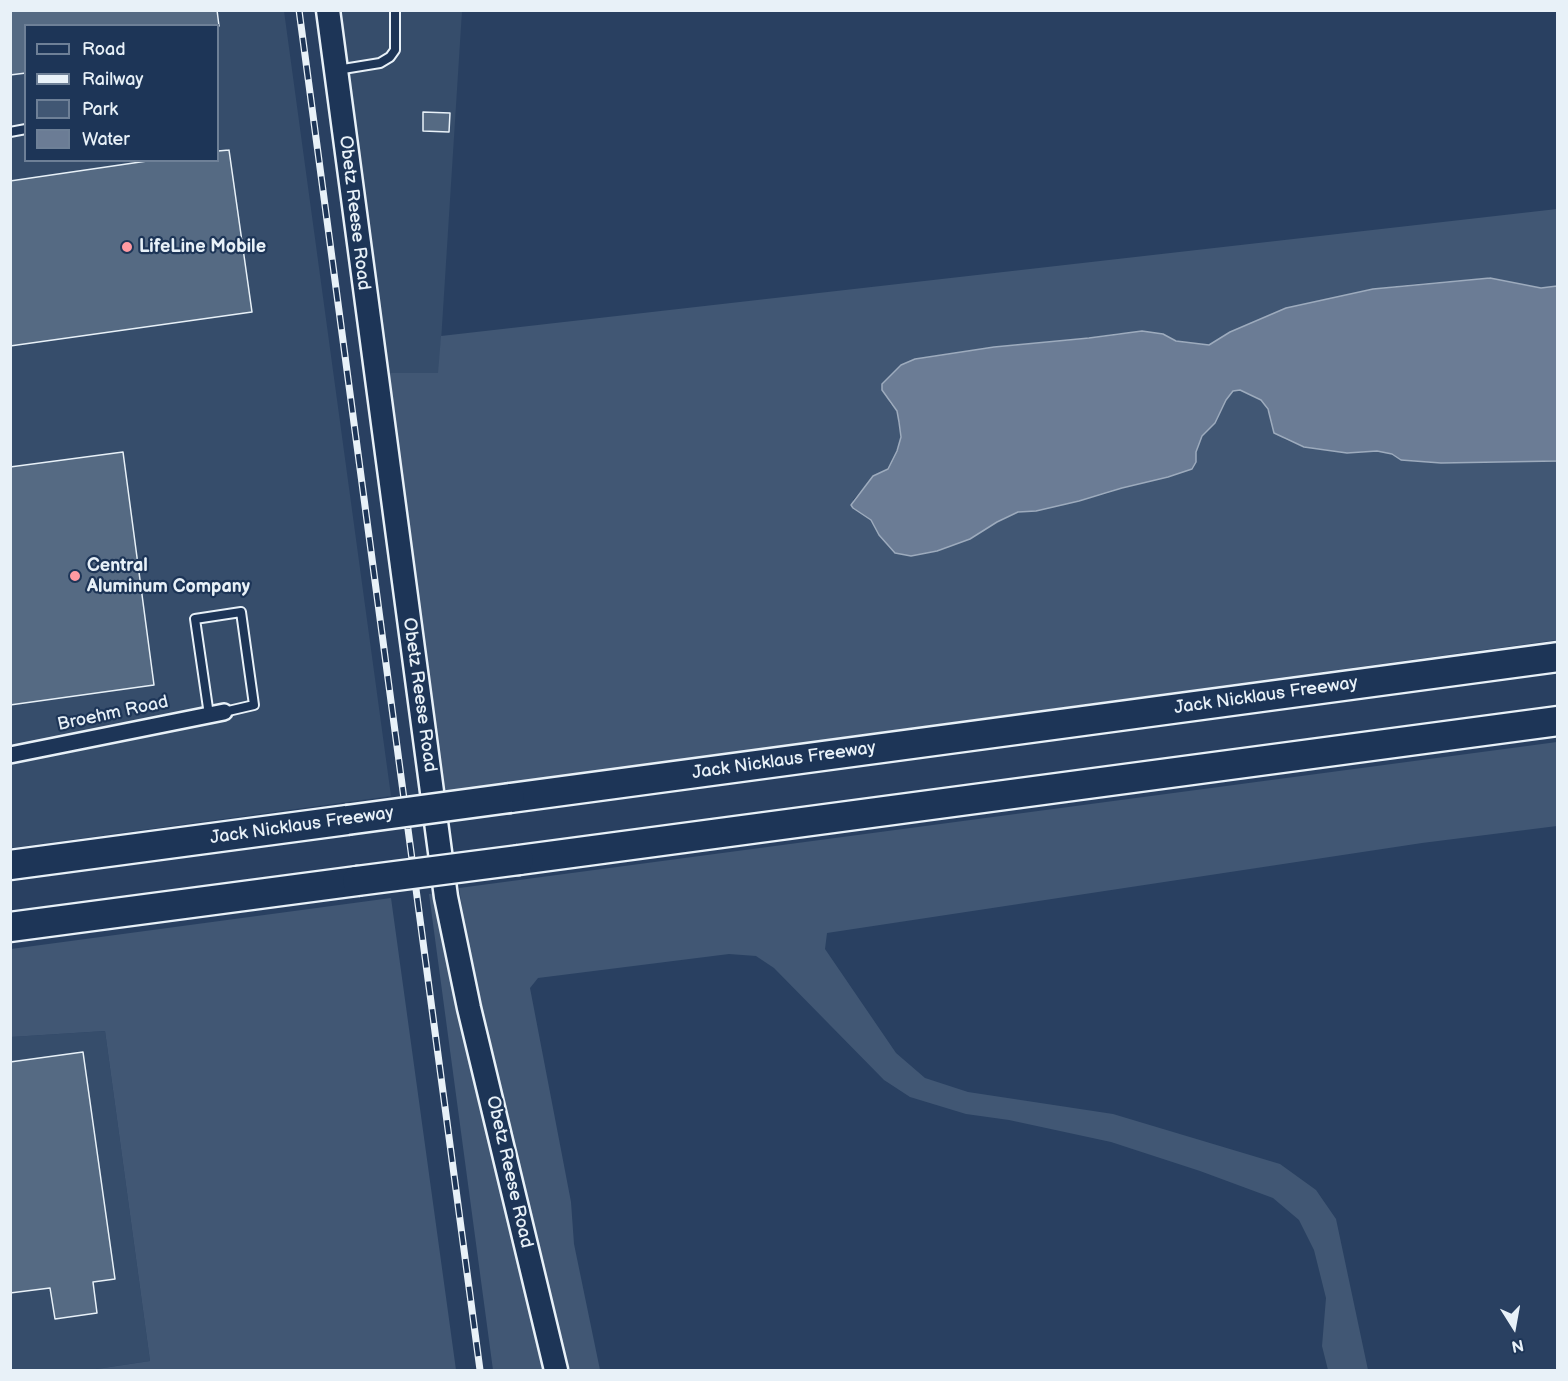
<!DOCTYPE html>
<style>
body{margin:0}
#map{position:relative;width:1568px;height:1381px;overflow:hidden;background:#294061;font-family:"Balsamiq Sans",sans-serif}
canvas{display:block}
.frame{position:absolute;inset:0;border:12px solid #e8f1f8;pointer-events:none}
.legend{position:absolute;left:24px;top:24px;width:195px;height:138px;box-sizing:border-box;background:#1d3557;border:2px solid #6e8097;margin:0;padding:8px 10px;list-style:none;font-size:18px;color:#e8f1f8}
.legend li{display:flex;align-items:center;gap:12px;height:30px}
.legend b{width:30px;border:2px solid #6e8097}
.north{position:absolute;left:1484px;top:1297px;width:60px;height:60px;-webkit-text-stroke:4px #1d3557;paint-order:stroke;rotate:169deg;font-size:16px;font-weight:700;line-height:24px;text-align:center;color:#e8f1f8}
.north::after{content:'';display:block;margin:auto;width:21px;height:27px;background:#e8f1f8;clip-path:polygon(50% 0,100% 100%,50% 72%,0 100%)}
</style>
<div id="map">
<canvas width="1568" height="1381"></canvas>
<div class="frame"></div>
<ul class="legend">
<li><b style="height:8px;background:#1d3557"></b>Road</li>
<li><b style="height:8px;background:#e8f1f8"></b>Railway</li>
<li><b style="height:16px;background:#415774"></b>Park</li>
<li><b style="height:16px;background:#6b7c95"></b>Water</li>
</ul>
<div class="north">N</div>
</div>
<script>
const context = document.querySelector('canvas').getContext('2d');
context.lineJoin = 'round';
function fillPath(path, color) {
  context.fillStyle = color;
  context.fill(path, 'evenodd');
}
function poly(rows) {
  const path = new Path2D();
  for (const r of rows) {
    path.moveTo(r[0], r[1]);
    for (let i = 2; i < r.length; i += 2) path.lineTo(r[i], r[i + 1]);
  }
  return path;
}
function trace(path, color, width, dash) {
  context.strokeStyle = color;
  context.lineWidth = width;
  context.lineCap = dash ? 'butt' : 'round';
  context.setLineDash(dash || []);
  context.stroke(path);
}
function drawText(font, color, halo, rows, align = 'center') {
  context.font = font + ' "Balsamiq Sans",sans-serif';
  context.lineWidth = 4.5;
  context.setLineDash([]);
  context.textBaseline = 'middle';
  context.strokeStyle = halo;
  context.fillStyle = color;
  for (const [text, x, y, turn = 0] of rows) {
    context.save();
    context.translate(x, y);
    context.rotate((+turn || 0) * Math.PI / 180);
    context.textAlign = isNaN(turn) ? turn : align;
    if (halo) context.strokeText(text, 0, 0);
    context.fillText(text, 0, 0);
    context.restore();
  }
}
const built = poly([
 [10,11,284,11,391,796,11,848],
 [26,26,218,26,218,160,26,160],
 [336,11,462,11,439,373,385,373],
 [105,1031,150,1361,90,1370,11,1370,11,1037]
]);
const green = poly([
 [1557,209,1557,286,1541,288,1490,278,1415,284,1373,289,1286,308,1230,332,1209,345,1176,341,1163,334,1120,333,1089,338,994,347,939,355,915,359,901,365,882,384,890,403,897,411,899,422,901,437,897,451,888,469,873,477,853,500,871,520,879,535,896,553,911,556,937,551,970,539,997,522,1018,512,1036,511,1106,494,1122,488,1140,484,1196,462,1196,452,1202,436,1215,423,1226,400,1233,391,1240,390,1261,399,1284,439,1304,447,1347,453,1377,451,1392,454,1401,460,1441,463,1557,461,1557,640,442,792,385,373,438,373,441,336],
 [1557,742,1557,826,1422,843,827,933,825,949,896,1053,925,1078,968,1092,1113,1114,1280,1164,1316,1190,1336,1219,1368,1370,1328,1370,1322,1346,1326,1298,1314,1250,1299,1220,1273,1198,1200,1171,1111,1142,1009,1120,966,1114,910,1097,884,1080,774,968,756,956,729,954,538,978,530,988,571,1202,574,1244,600,1370,566,1370,502,1101,467,940,459,888],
 [436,893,548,1370,493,1370,429,894],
 [391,898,456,1370,90,1370,150,1361,105,1031,11,1037,11,949]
]);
const water = poly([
 [1490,278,1541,288,1557,286,1557,461,1441,463,1401,460,1392,454,1377,451,1347,453,1304,447,1274,433,1268,409,1261,400,1240,390,1233,391,1226,400,1215,423,1202,436,1196,452,1196,462,1192,469,1168,477,1122,488,1079,501,1036,511,1018,512,997,522,970,539,937,551,911,556,895,553,879,535,871,520,853,508,851,505,873,476,888,469,897,451,901,437,899,422,897,411,882,390,882,384,901,365,915,359,994,347,1089,338,1142,331,1163,334,1176,341,1209,345,1230,332,1286,308,1373,289,1490,278]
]);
const building = poly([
 [10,10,217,10,219,26,26,26,26,73,10,75,10,10],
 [423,112,450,113,449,132,423,131,423,112],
 [229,150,252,312,10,346,10,181,154,160,218,160,218,151,229,150],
 [123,452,154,685,10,705,10,467,123,452],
 [83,1052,115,1279,93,1282,97,1313,55,1319,50,1288,10,1293,10,1062,83,1052]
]);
const lane = poly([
 [337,70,380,63,390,57,395,50,395,10],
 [10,132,26,129],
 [209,715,195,619,241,612,254,705,224,712]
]);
const street = poly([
 [10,755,224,712]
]);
const secondary = poly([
 [328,10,446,897,469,1008,556,1370]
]);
const highway = poly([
 [510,798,1558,657],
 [519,860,1558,721],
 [10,865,347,820],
 [10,927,357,881]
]);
const rail = poly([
 [299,10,480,1370]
]);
const highwayBridge = poly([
 [347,820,510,798],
 [357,881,519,860]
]);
const markers = [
 [127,247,6,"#ff9aa2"],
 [75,576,6,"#ff9aa2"]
];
const streetNames = [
 ["Obetz Reese Road",354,213,83],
 ["Obetz Reese Road",419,695,82],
 ["Jack Nicklaus Freeway",1266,696,-8],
 ["Broehm Road",113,714,-12],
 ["Jack Nicklaus Freeway",784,761,-8],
 ["Jack Nicklaus Freeway",302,826,-8],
 ["Obetz Reese Road",509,1172,77]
];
const poiNames = [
 ["LifeLine Mobile",139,247],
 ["Central",87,566],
 ["Aluminum Company",87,587]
];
fillPath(built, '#364d6b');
fillPath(green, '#415774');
fillPath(water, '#6b7c95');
trace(water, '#9dabbd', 1.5);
fillPath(building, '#556a83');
trace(building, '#e8f1f8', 1.5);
trace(lane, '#e8f1f8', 12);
trace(street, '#e8f1f8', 20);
trace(secondary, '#e8f1f8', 27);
trace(highway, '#e8f1f8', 33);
trace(lane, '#1d3557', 8);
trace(street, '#1d3557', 15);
trace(secondary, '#1d3557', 22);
trace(highway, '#1d3557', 28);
trace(rail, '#e8f1f8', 7);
trace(rail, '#1d3557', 4.5, [14]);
trace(highwayBridge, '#e8f1f8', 33, []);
trace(highwayBridge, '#1d3557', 28);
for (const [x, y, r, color] of markers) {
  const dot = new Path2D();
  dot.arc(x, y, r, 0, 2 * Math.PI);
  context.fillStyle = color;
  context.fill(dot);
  trace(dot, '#1d3557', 2);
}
drawText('18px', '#e8f1f8', '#1d3557', streetNames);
drawText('bold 18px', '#e8f1f8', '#1d3557', poiNames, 'left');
</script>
